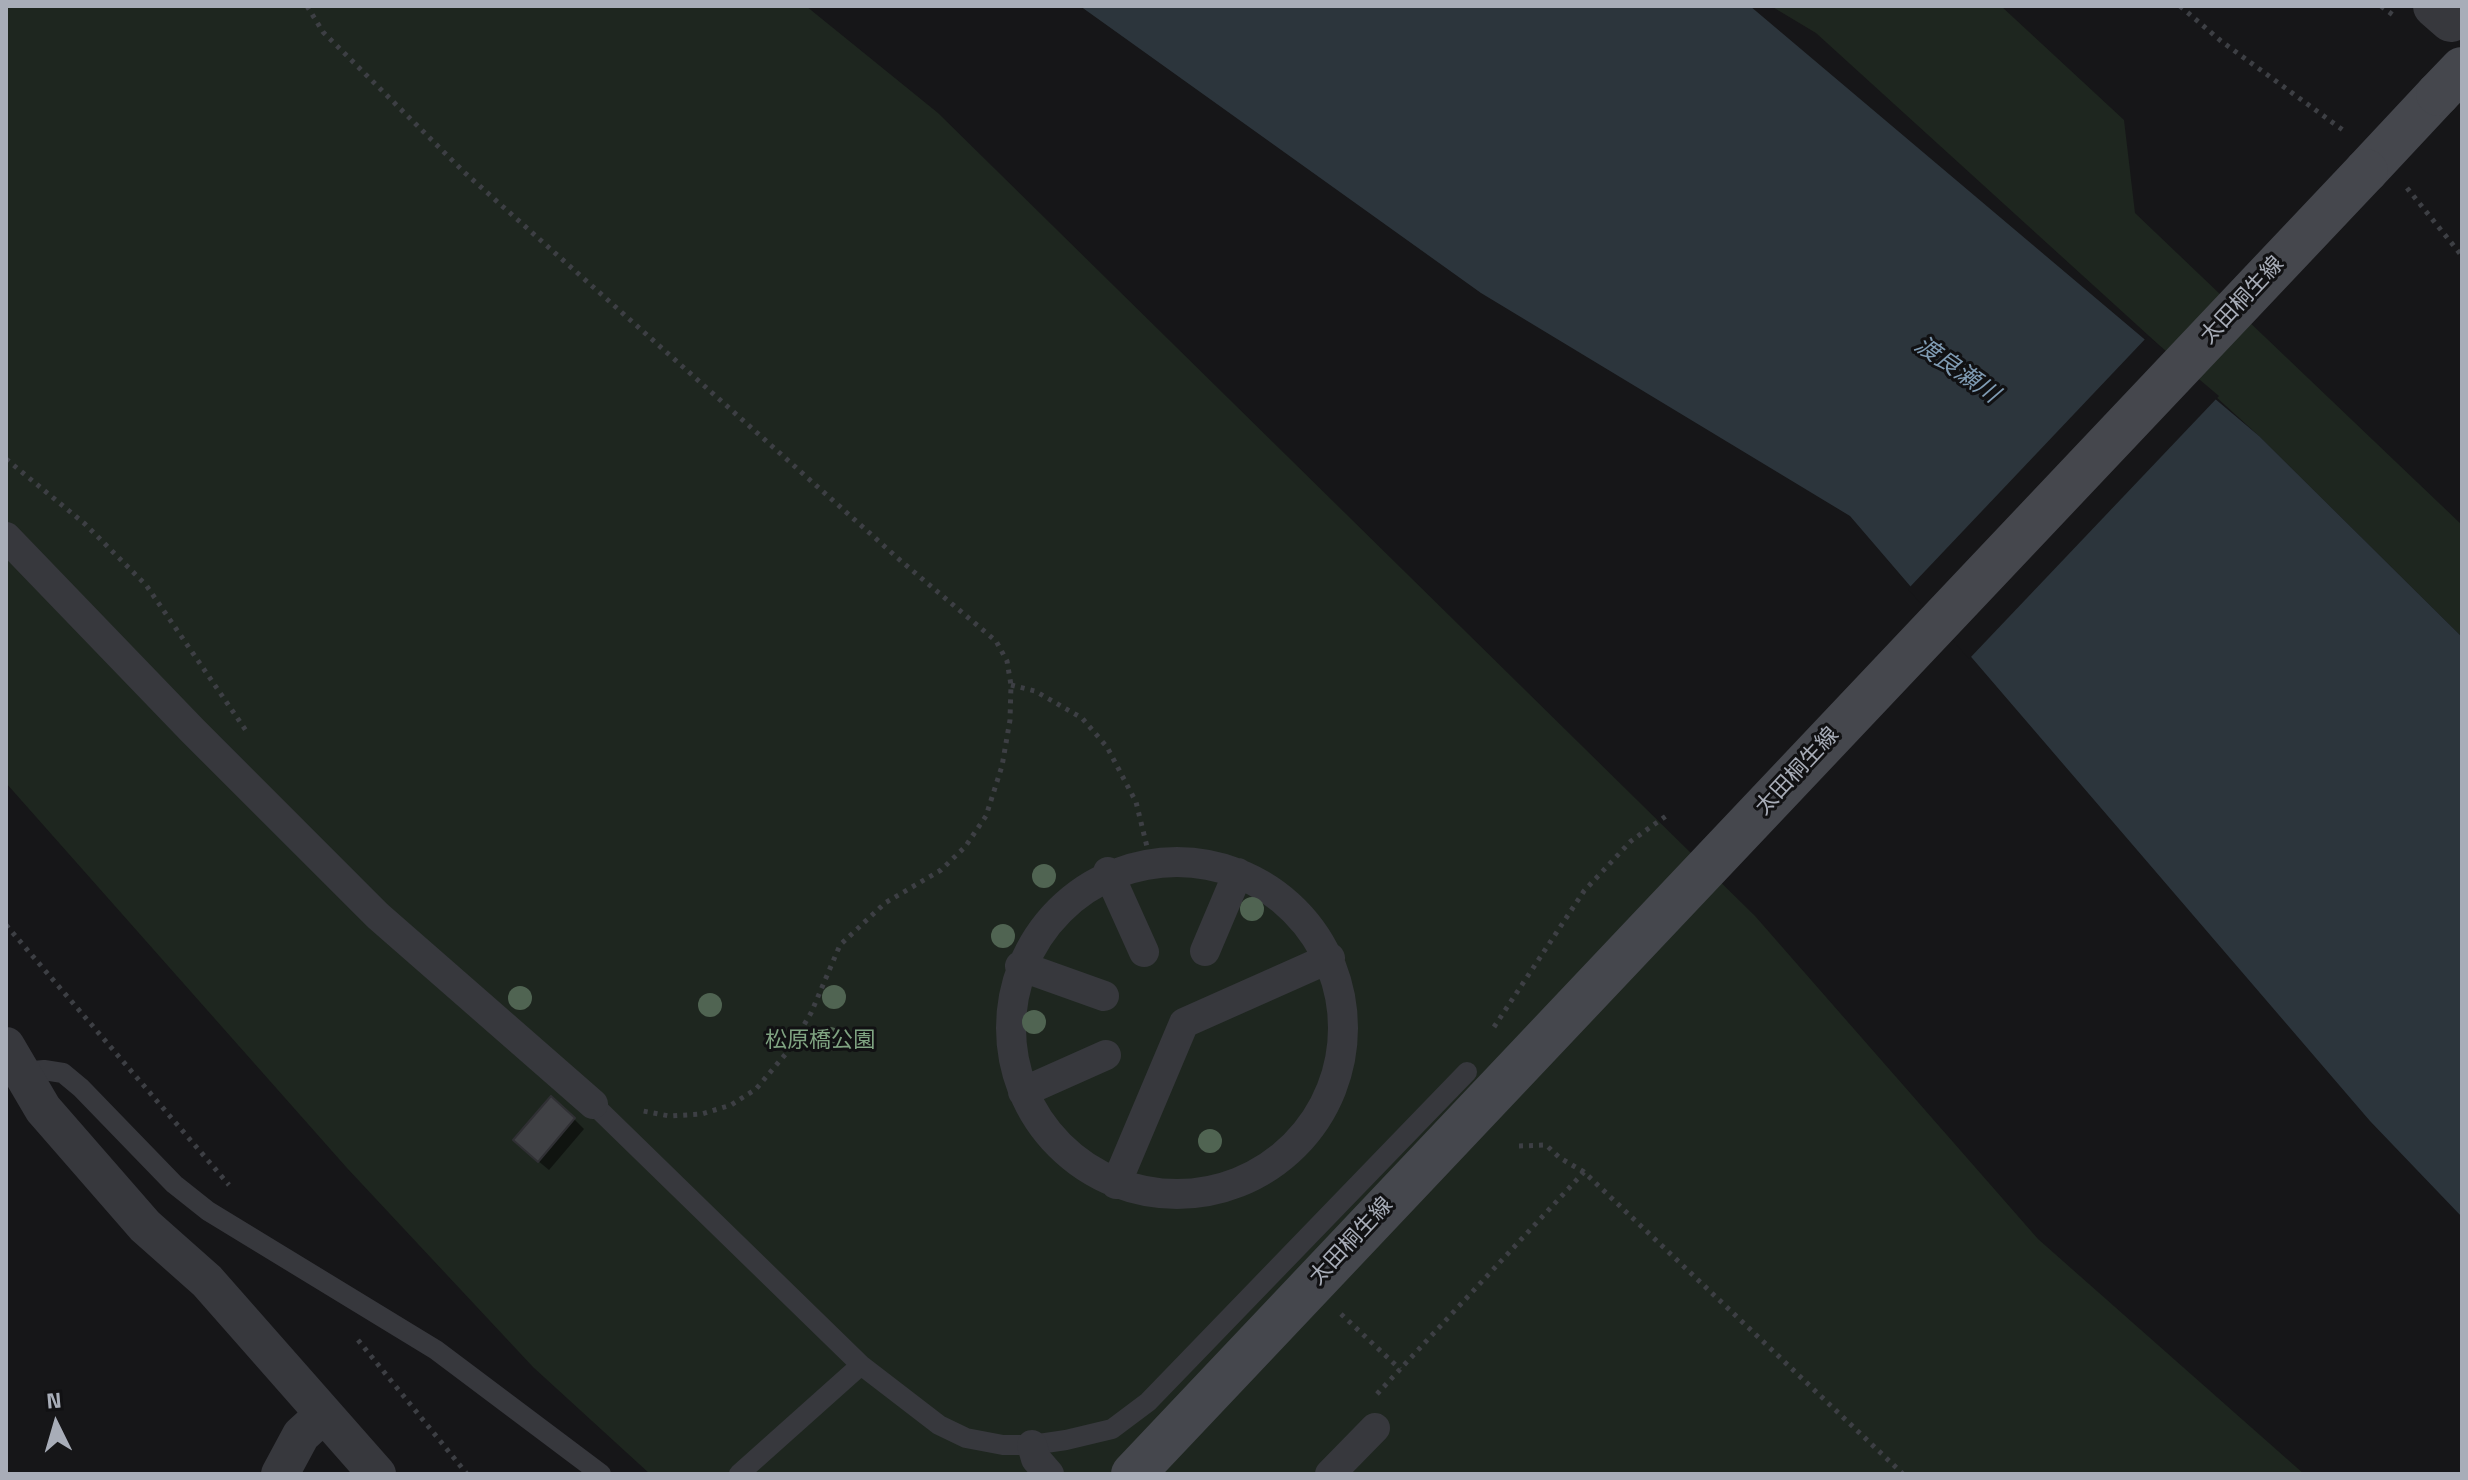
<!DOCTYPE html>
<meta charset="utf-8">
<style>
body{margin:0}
#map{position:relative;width:2468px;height:1480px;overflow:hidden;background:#161618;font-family:"Titillium Web",sans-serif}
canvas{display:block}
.frame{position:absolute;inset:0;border:8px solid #a8adb8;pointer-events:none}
.north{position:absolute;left:16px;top:1384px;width:80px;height:80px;-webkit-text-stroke:6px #111113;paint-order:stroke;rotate:355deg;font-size:22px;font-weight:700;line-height:32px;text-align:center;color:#a8adb8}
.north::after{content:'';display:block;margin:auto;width:28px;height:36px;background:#a8adb8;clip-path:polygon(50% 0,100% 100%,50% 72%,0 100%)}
</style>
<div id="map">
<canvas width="2468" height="1480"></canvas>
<div class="frame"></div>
<div class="north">N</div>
</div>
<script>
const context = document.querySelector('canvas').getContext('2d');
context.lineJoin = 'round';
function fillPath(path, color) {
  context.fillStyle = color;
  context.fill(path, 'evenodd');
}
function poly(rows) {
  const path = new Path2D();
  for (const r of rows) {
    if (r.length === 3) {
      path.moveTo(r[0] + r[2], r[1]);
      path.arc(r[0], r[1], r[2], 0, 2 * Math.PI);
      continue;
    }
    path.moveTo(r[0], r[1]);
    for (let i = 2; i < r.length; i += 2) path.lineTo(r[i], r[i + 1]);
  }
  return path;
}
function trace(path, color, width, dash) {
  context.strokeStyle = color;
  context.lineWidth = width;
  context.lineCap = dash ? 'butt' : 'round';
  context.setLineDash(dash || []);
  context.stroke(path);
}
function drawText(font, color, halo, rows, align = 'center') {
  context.font = font + ' "Titillium Web","Noto Sans JP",sans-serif';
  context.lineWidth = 6;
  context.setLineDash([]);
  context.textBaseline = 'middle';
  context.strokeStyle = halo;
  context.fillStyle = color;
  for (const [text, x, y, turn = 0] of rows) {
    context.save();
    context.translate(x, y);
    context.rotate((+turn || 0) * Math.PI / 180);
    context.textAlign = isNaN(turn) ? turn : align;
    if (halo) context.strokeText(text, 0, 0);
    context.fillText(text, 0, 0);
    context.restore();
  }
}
const green = poly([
 [6,6,806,6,938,113,1755,916,2038,1239,2304,1474,650,1474,533,1367,347,1168,6,783],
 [1771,6,2001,6,2124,120,2135,213,2462,525,2462,637,2259,436,1816,33]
]);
const water = poly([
 [1080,6,1750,6,2259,436,2462,637,2462,1217,2370,1121,1850,516,1481,293]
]);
const pier = poly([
 [2148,336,2219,396,1969,659,1908,589]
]);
const shadow = poly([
 [574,1119,584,1129,549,1170,525,1150]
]);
const building = poly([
 [551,1096,575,1118,538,1162,513,1140,551,1096]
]);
const path = poly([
 [307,6,323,32,464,172,901,561,996,641,1007,661,1011,685,1010,720,1002,766,986,816,965,847,941,870,885,903,840,945,811,1013,789,1050,756,1089,731,1105,702,1114,669,1116,643,1111],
 [2180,6,2221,41,2347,133],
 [2381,6,2393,15],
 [2407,188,2462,256],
 [6,459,85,524,146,585,247,732],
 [1011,685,1035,691,1082,718,1107,747,1136,802,1151,863],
 [6,925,229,1185],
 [1494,1027,1584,891,1631,841,1666,816],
 [1519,1146,1546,1145,1560,1158,1584,1172,1903,1474],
 [1341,1314,1400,1369],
 [358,1340,467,1474],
 [1377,1394,1584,1172]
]);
const service = poly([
 [23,1072,44,1070,63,1073,81,1088,174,1184,208,1211,436,1350,601,1474],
 [593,1104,861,1365,939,1425,966,1438,1003,1445,1032,1445,1066,1440,1112,1429,1148,1402,1467,1072],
 [739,1474,861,1365]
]);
const pedestrian = poly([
 [6,537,193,731,378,916,593,1104],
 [1177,1028,166],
 [1108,872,1144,952],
 [1205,951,1238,873],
 [1020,966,1104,996],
 [1023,1092,1106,1055],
 [1116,1184,1184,1023,1330,958],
 [1032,1445,1036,1459,1049,1474],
 [1330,1474,1375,1428]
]);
const minor = poly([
 [6,1046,43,1109,145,1226,207,1281,377,1474],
 [280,1474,301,1435,324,1414]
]);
const tertiary = poly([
 [2435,6,2451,20]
]);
const secondary = poly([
 [2366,171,2438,94]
]);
const secondaryBridge = poly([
 [2438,94,2462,69],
 [1133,1474,2366,171]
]);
const trees = [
 [1044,876],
 [1252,909],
 [1003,936],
 [834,997],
 [520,998],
 [710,1005],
 [1034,1022],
 [830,1039],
 [1210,1141]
];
const streetNames = [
 ["太田桐生線",2243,301,-47],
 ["太田桐生線",1798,772,-47],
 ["太田桐生線",1352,1242,-47]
];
const parkNames = [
 ["松原橋公園",820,1042]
];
const waterNames = [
 ["渡良瀬川",1956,371,35]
];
fillPath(green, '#1e261f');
fillPath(water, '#2c353c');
fillPath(pier, '#161618');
fillPath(shadow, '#0007');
fillPath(building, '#404145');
trace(building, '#303034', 2);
trace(path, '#3d3f44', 5, [4, 6]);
trace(service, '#37383d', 20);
trace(pedestrian, '#37383d', 30);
trace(minor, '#37383d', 38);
trace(tertiary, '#37383d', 44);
trace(secondary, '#45474d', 44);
trace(secondaryBridge, '#45474d', 44);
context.fillStyle = '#506452';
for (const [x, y] of trees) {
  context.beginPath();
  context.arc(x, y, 12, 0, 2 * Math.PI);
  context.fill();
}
drawText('22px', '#a8adb8', '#111113', streetNames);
drawText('22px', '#7fa381', '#111113', parkNames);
drawText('italic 24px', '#7f9bb3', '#111113', waterNames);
</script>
